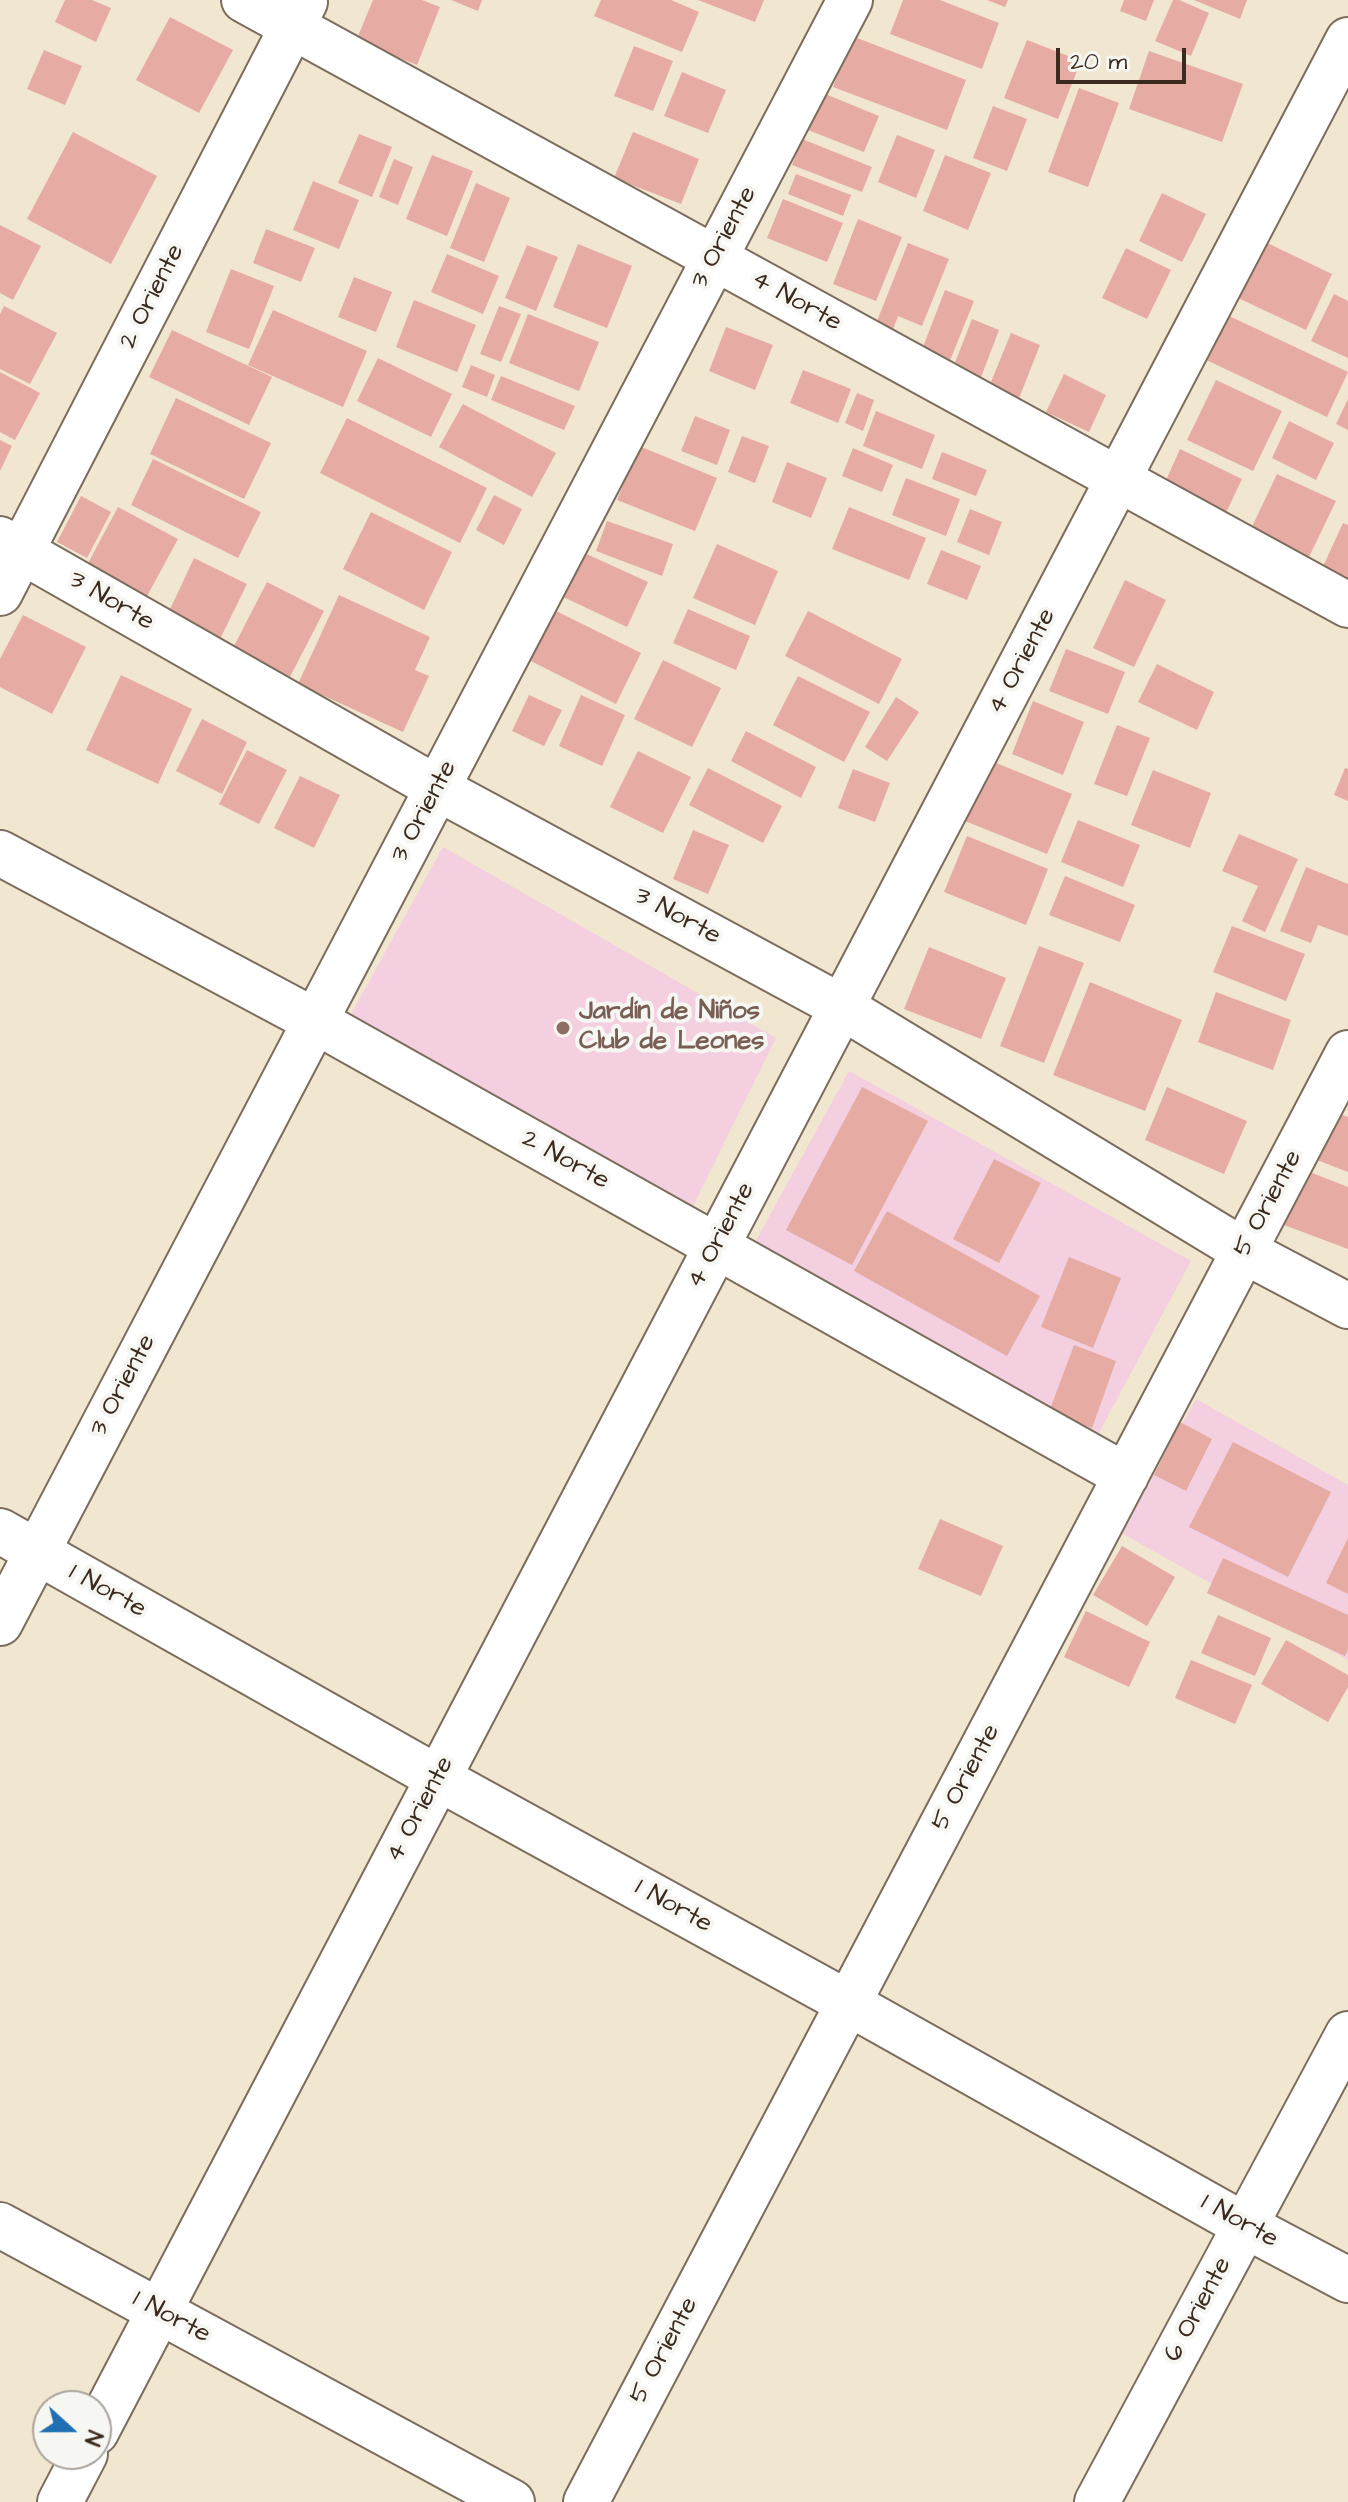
<!DOCTYPE html>
<meta charset="utf-8">
<style>
body{margin:0}
#map{position:relative;width:1348px;height:2502px;overflow:hidden;background:#f1e6d0;font-family:"Architects Daughter",sans-serif}
canvas{display:block}
.north{position:absolute;left:32px;top:2390px;width:80px;height:80px;box-sizing:border-box;background:#f6f6f2;border:2px solid #aba49d;border-radius:50%;rotate:111deg;font-size:22px;font-weight:700;line-height:32px;text-align:center;color:#3b2a1e}
.north::after{content:'';display:block;margin:auto;width:28px;height:36px;background:#1f6fb2;clip-path:polygon(50% 0,100% 100%,50% 72%,0 100%)}
.scale{position:absolute;left:1056px;top:48px;width:130px;height:36px;box-sizing:border-box;border:4px solid #3b2a1e;border-top:0;padding-left:10px;font-size:24px;line-height:28px;white-space:nowrap;color:#3b2a1e;-webkit-text-stroke:6px #f6f6f2;paint-order:stroke}
</style>
<div id="map">
<canvas width="1348" height="2502"></canvas>
<div class="north">N</div>
<div class="scale">20 m</div>
</div>
<script>
const context = document.querySelector('canvas').getContext('2d');
context.lineJoin = 'round';
function fillPath(path, color) {
  context.fillStyle = color;
  context.fill(path, 'evenodd');
}
function poly(rows) {
  const path = new Path2D();
  for (const r of rows) {
    path.moveTo(r[0], r[1]);
    for (let i = 2; i < r.length; i += 2) path.lineTo(r[i], r[i + 1]);
  }
  return path;
}
function trace(path, color, width, dash) {
  context.strokeStyle = color;
  context.lineWidth = width;
  context.lineCap = dash ? 'butt' : 'round';
  context.setLineDash(dash || []);
  context.stroke(path);
}
function drawText(font, color, halo, rows, align = 'center') {
  context.font = font + ' "Architects Daughter",sans-serif';
  context.lineWidth = 8;
  context.setLineDash([]);
  context.textBaseline = 'middle';
  context.strokeStyle = halo;
  context.fillStyle = color;
  for (const [text, x, y, turn = 0] of rows) {
    context.save();
    context.translate(x, y);
    context.rotate((+turn || 0) * Math.PI / 180);
    context.textAlign = isNaN(turn) ? turn : align;
    if (halo) context.strokeText(text, 0, 0);
    context.fillText(text, 0, 0);
    context.restore();
  }
}
const built = poly([
 [443,847,776,1038,691,1210,349,1018],
 [849,1071,1191,1261,1094,1442,753,1246],
 [1196,1399,1348,1485,1348,1660,1121,1533]
]);
const building = poly([
 [65,0,92,0,111,8,96,42,55,22],
 [373,0,422,0,440,7,417,65,356,41],
 [451,0,482,0,478,11],
 [601,0,671,0,699,12,682,52,594,16],
 [698,0,764,0,755,22],
 [903,0,940,0,999,23,982,69,890,34],
 [987,0,1008,0,1005,7],
 [1124,0,1154,0,1146,21,1120,11],
 [1173,0,1179,0,1209,13,1191,56,1155,41],
 [1194,0,1247,0,1240,19],
 [170,17,233,50,199,113,136,80],
 [852,36,966,80,947,130,833,87],
 [1027,40,1081,61,1058,119,1004,98],
 [634,46,673,61,653,111,614,96],
 [44,50,82,66,65,105,27,89],
 [1149,51,1243,84,1222,142,1129,109],
 [682,72,726,90,708,133,664,116],
 [1079,88,1119,103,1088,187,1048,172],
 [823,93,879,116,864,152,808,130],
 [993,106,1027,119,1007,171,973,158],
 [73,132,157,176,111,264,27,219],
 [633,132,699,159,681,204,614,178],
 [359,134,392,147,372,197,338,183],
 [897,135,935,150,916,198,878,182],
 [802,139,872,167,862,192,792,165],
 [432,155,473,171,447,236,406,219],
 [945,155,991,173,968,230,923,211],
 [394,159,413,167,398,205,379,197],
 [796,174,851,195,843,216,788,194],
 [313,181,359,200,339,249,293,230],
 [476,183,510,198,484,262,450,248],
 [1162,193,1206,214,1182,262,1139,241],
 [783,199,843,223,827,262,767,238],
 [858,219,902,237,876,301,833,284],
 [0,225,41,246,13,300,0,293],
 [266,229,315,248,301,282,253,263],
 [1261,240,1332,274,1306,330,1234,296],
 [908,243,949,259,922,326,898,316,890,338,873,331],
 [578,244,632,266,607,328,553,307],
 [527,245,558,257,536,311,505,298],
 [1126,248,1171,270,1147,319,1102,298],
 [447,254,499,276,483,314,431,292],
 [231,269,274,286,249,349,206,332],
 [354,277,392,292,376,332,338,317],
 [945,290,974,301,949,363,921,352],
 [1334,294,1348,301,1348,358,1311,341],
 [414,300,476,325,457,372,396,347],
 [4,306,57,333,30,384,0,369,0,314],
 [499,306,521,314,501,362,480,354],
 [273,310,367,351,343,407,248,365],
 [1223,313,1348,372,1327,417,1202,358],
 [528,314,599,342,579,391,509,363],
 [972,319,999,330,978,385,951,373],
 [726,327,773,345,755,390,709,371],
 [172,330,272,377,249,425,149,377],
 [1011,333,1040,345,1016,406,986,394],
 [378,358,452,394,431,437,357,401],
 [471,365,495,375,487,397,462,387],
 [803,370,851,389,838,423,790,403],
 [0,372,40,393,15,440,0,432],
 [1064,374,1106,395,1089,432,1046,412],
 [501,376,575,406,564,430,491,400],
 [1216,380,1282,411,1253,471,1187,440],
 [857,393,874,400,863,431,845,423],
 [176,398,271,443,244,499,150,454],
 [1348,399,1348,430,1336,424],
 [463,404,556,453,532,497,439,447],
 [876,411,935,435,922,469,863,446],
 [695,416,730,430,717,465,681,451],
 [347,418,487,488,460,543,320,473],
 [1289,421,1334,443,1316,480,1272,458],
 [742,436,769,446,755,483,728,472],
 [0,440,12,446,0,471],
 [639,446,717,478,695,531,617,500],
 [853,448,893,465,882,492,842,476],
 [1180,449,1242,479,1224,517,1163,487],
 [942,452,987,470,976,496,932,479],
 [153,459,261,512,238,558,131,505],
 [787,462,827,478,811,518,772,502],
 [1277,474,1336,501,1308,559,1250,531],
 [906,478,960,499,946,536,892,515],
 [494,495,522,509,504,545,476,530],
 [81,496,111,512,87,558,57,542],
 [118,507,178,539,146,598,87,565],
 [849,507,926,538,909,580,832,549],
 [970,509,1002,522,989,555,957,542],
 [371,512,452,552,424,610,343,569],
 [607,521,673,544,662,576,596,551],
 [1343,523,1348,525,1348,586,1320,573],
 [717,544,778,571,755,625,693,598],
 [941,550,981,566,967,600,927,584],
 [580,551,648,582,627,627,559,595],
 [194,558,247,584,218,643,166,618],
 [1125,580,1166,600,1134,667,1093,648],
 [267,582,324,611,290,677,233,648],
 [339,595,430,637,415,670,429,676,403,732,298,684],
 [546,606,641,653,616,704,521,656],
 [688,609,750,636,736,670,673,643],
 [808,611,902,659,879,704,785,656],
 [23,615,86,647,52,714,0,687,0,659],
 [1066,649,1125,672,1108,714,1049,691],
 [663,660,721,688,692,747,634,719],
 [1157,664,1214,692,1197,730,1138,702],
 [121,675,192,709,158,784,86,750],
 [798,676,870,712,844,762,773,725],
 [529,695,562,710,544,746,512,731],
 [581,695,625,715,602,766,559,746],
 [896,697,919,712,887,761,865,747],
 [1033,701,1084,722,1063,775,1012,754],
 [202,719,247,742,222,794,176,771],
 [1117,725,1150,738,1127,796,1094,784],
 [746,731,816,767,801,798,731,761],
 [247,750,287,770,259,824,219,804],
 [638,751,691,777,663,833,610,807],
 [989,760,1072,794,1047,854,965,821],
 [708,768,782,806,763,843,689,805],
 [1345,768,1348,769,1348,801,1334,795],
 [853,769,890,783,875,822,838,808],
 [1153,770,1211,793,1190,848,1131,825],
 [300,776,340,795,314,848,274,828],
 [1078,820,1140,845,1123,887,1061,862],
 [693,830,729,845,708,894,673,879],
 [1239,834,1298,859,1265,932,1242,921,1258,886,1222,871],
 [967,836,1048,869,1026,925,944,892],
 [1306,867,1348,884,1348,936,1318,925,1311,943,1280,931],
 [1065,876,1135,905,1120,942,1049,915],
 [1232,926,1305,954,1286,1001,1213,972],
 [1039,946,1084,963,1044,1063,1000,1046],
 [929,947,1006,978,981,1039,904,1009],
 [1090,982,1182,1020,1145,1111,1053,1075],
 [1216,992,1291,1020,1273,1070,1198,1042],
 [862,1087,928,1121,852,1265,786,1230],
 [1167,1087,1247,1121,1224,1174,1145,1140],
 [1330,1110,1348,1117,1348,1172,1312,1158],
 [994,1159,1041,1183,999,1263,953,1239],
 [1297,1167,1348,1187,1348,1249,1276,1222],
 [887,1211,1040,1296,1007,1356,854,1271],
 [1069,1257,1121,1278,1093,1348,1041,1327],
 [1074,1345,1116,1361,1092,1428,1049,1412],
 [1180,1422,1212,1439,1186,1491,1154,1475],
 [1233,1442,1331,1492,1288,1577,1189,1527],
 [940,1519,1003,1546,981,1596,918,1569],
 [1348,1538,1348,1594,1326,1583],
 [1122,1546,1175,1577,1147,1626,1093,1595],
 [1223,1558,1348,1615,1348,1649,1345,1656,1207,1593],
 [1086,1611,1150,1642,1129,1687,1064,1657],
 [1218,1615,1271,1638,1255,1676,1201,1653],
 [1286,1640,1348,1675,1348,1687,1328,1722,1261,1684],
 [1191,1660,1252,1685,1235,1724,1175,1698]
]);
const minor = poly([
 [244,0,1348,605],
 [0,539,437,788,842,1007,1244,1251,1348,1306],
 [0,593,305,2],
 [0,853,315,1021,1126,1476],
 [0,1531,438,1778,848,2003,1244,2225,1348,2280],
 [0,1623,850,0],
 [0,2225,512,2502],
 [96,2432,1348,40],
 [60,2502,85,2454],
 [586,2502,1348,1053],
 [1097,2502,1348,2034]
]);
const markers = [
 [563,1028,8,"#8d6e63"]
];
const streetNames = [
 ["3 Oriente",725,238,-62],
 ["2 Oriente",153,297,-63],
 ["4 Norte",796,302,29],
 ["3 Norte",111,602,30],
 ["4 Oriente",1023,662,-62],
 ["3 Oriente",425,812,-62],
 ["3 Norte",677,917,28],
 ["2 Norte",565,1161,29],
 ["5 Oriente",1269,1204,-62],
 ["4 Oriente",722,1236,-62],
 ["3 Oriente",124,1386,-62],
 ["1 Norte",107,1592,29],
 ["5 Oriente",967,1778,-62],
 ["4 Oriente",421,1810,-62],
 ["1 Norte",673,1907,29],
 ["1 Norte",1239,2222,29],
 ["6 Oriente",1199,2310,-62],
 ["1 Norte",171,2318,28],
 ["5 Oriente",665,2351,-62]
];
const educationNames = [
 ["Jardín de Niños",579,1013],
 ["Club de Leones",579,1043]
];
fillPath(built, '#f3cfe0');
fillPath(building, '#e6aca4');
trace(minor, '#7b6c5c', 48);
trace(minor, '#fff', 44);
for (const [x, y, r, color] of markers) {
  const dot = new Path2D();
  dot.arc(x, y, r, 0, 2 * Math.PI);
  context.fillStyle = color;
  context.fill(dot);
  trace(dot, '#f6f6f2', 3);
}
drawText('26px', '#3b2a1e', '#f6f6f2', streetNames);
drawText('bold 26px', '#785e54', '#f6f6f2', educationNames, 'left');
</script>
